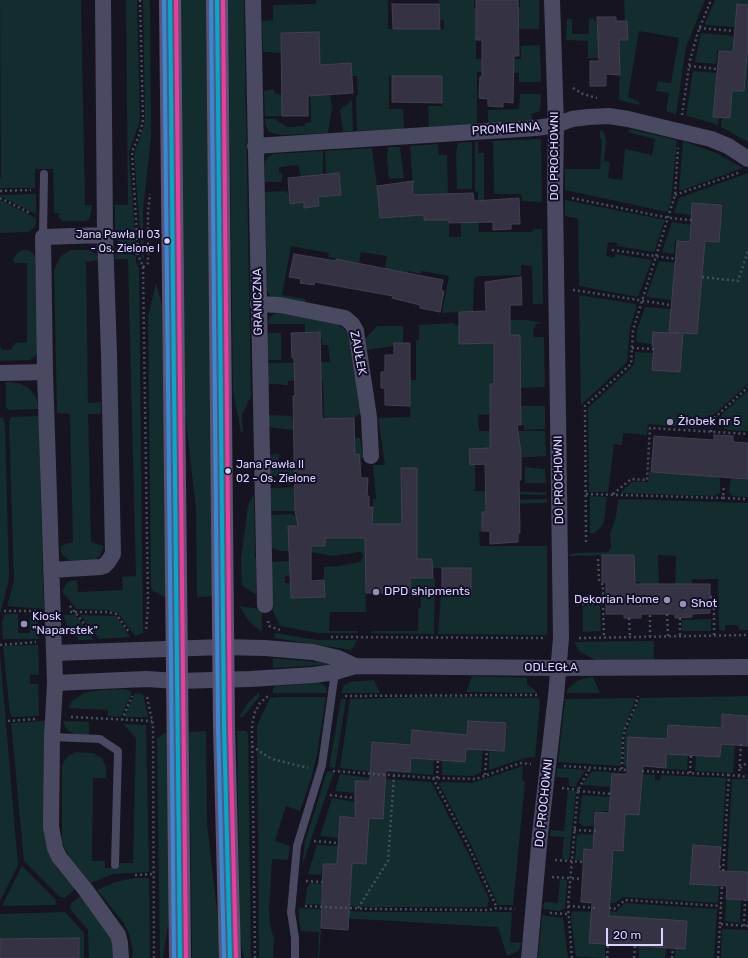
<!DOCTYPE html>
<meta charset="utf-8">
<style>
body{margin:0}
#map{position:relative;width:748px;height:958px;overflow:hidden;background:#161421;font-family:Rubik,sans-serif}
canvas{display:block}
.scale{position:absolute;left:606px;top:928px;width:57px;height:18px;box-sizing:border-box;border:2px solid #d9d4ff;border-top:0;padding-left:5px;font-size:12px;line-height:14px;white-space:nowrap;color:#d9d4ff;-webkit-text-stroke:3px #130f26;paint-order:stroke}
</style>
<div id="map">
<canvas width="748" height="958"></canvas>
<div class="scale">20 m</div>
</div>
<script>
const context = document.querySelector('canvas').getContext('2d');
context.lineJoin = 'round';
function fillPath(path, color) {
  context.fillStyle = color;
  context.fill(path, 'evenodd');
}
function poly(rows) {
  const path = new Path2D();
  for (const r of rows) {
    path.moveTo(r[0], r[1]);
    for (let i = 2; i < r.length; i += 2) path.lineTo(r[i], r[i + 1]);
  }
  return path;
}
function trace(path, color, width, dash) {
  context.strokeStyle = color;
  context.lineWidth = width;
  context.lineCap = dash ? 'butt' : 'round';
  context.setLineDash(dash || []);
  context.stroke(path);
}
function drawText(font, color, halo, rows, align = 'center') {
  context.font = font + ' Rubik,sans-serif';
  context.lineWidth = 4;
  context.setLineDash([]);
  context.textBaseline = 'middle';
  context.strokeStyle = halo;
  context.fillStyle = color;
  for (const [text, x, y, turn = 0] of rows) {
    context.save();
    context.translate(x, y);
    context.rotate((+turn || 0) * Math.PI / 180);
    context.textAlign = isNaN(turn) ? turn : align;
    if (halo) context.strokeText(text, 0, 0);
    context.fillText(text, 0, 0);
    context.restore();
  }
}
const green = poly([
 [0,0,81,0,85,205,92,205,91,213,89,219,85,221,63,221,59,218,59,213,54,213,53,169,35,169,35,188,0,188,0,178,1,177],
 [126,0,137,0,140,121,129,152,136,249,115,240,115,205,128,205],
 [143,0,150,0,151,137,143,211,144,258,142,258,134,154,141,135,145,120],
 [179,0,206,0,215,596,197,597,196,510,185,412],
 [228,0,244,0,251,396,242,415,243,433,241,432,233,392],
 [316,0,388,0,388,29,444,29,444,20,440,20,439,0,474,0,474,8,520,7,520,0,539,0,539,29,518,29,476,24,476,59,521,59,521,46,540,45,541,82,519,82,519,73,477,72,477,124,429,127,428,106,442,106,442,76,389,76,389,109,403,109,404,129,357,131,356,97,358,95,357,76,352,76,351,63,311,65,311,47,320,47,319,32,281,33,282,53,263,52,262,21,273,20,273,5,316,4],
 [624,0,705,0,686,47,676,114,666,111,669,93,656,91,658,81,671,83,679,38,639,31,628,97,638,101,640,105,619,100,620,58,588,58,588,41,566,40,567,19,572,19,572,34,589,34,589,19,593,18,597,24,598,40,628,40,627,21,625,21],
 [715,0,748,0,748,5,737,5,735,27,706,25,705,23],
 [701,33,734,36,733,52,717,51,716,64,695,62],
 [747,53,748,53,748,142,721,127,722,117,730,118,731,105,714,104,713,116,719,117,718,126,713,123,686,116,693,71,717,73,716,89,743,91],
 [274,89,274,93,282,95,282,116,265,116,264,91],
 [310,89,330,94,332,108,328,133,281,135,269,132,265,124,265,119,275,119,287,127,305,126,305,123,311,122],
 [520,94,541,94,540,111,531,114,533,121,488,124,488,110,519,109],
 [352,100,353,131,343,132,340,110],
 [630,129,677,140,671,201,667,212,565,190,565,169,600,169,602,139,600,138,600,130,603,131,605,134,606,143,604,161,610,162,608,178,622,180,625,149,652,155,655,139,627,132],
 [541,139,542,202,522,201,521,194,494,194,493,141],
 [683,141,716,153,743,168,682,190,679,190],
 [472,142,472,189,457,189,456,154,458,143],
 [475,142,478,142,478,153,484,153,484,200,478,200,478,192,475,191],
 [438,144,439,155,447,155,448,194,423,194,424,220,449,220,449,237,461,237,461,220,478,213,479,232,532,232,533,229,542,229,543,304,533,304,532,266,521,265,521,275,478,276,475,278,474,281,473,311,442,313,449,276,422,271,421,274,408,271,408,274,383,276,387,256,361,252,359,263,328,257,329,253,291,246,282,295,305,299,307,303,271,297,269,294,267,290,265,192,286,191,287,193,289,193,290,204,304,202,304,207,319,206,318,197,341,194,339,173,326,174,325,151,372,148,377,186,380,218,408,216,414,199,410,146],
 [388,147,400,147,404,178,389,179,387,159],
 [323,151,323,175,301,177,298,165,279,167,279,173,282,173,282,182,265,182,265,162,268,157,273,154],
 [748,173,748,384,701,426,696,428,648,424,647,435,623,433,622,445,614,444,608,492,589,492,588,408,634,365,635,352,654,353,680,372,683,333,697,334,705,241,719,242,723,204,692,203,691,215,674,213,679,198],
 [36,194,36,214,0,196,0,195],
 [0,200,36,218,36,224,34,228,28,232,0,233],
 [565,200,665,220,654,252,617,246,617,243,608,242,606,256,615,258,615,254,652,260,638,297,579,286,578,219,565,216],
 [672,222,691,225,690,242,675,241,674,254,662,252],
 [115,247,136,256,136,263,139,268,143,633,135,636,118,613,106,610,77,609,62,592,66,584,71,581,77,580,78,592,123,590,122,577,136,576,128,259,115,259],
 [26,249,33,253,35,257,38,344,37,352,35,356,30,360,0,361,0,346,2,350,11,350,15,343,27,342,27,263,14,263,13,259,18,252],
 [70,250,89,250,96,254,100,260,86,262,88,403,101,402,101,414,88,414,91,542,104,546,100,556,93,561,71,561,62,555,60,546,73,542,70,414,57,413,54,269,61,256],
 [659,261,675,263,672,300,646,297],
 [156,283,162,305,166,598,153,591,151,587,148,317],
 [579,295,635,304,637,306,630,328,627,362,581,405],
 [645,307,671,309,669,333,652,344,636,342,637,330],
 [278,312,336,323,348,332,351,337,362,412,354,418,294,428,293,430,269,427,269,415,292,416,292,420,324,419,323,380,288,381,288,385,282,385,281,384,268,384,268,363,330,362,328,345,322,345,322,339,320,339,320,332,305,333,305,324,267,324,270,317],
 [474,320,526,320,544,323,536,324,533,331,534,337,544,337,545,387,520,388,520,384,490,384,490,414,478,415,479,431,545,431,546,456,517,458,485,448,469,449,470,464,475,464,475,491,546,492,546,495,493,494,493,500,547,499,547,503,493,504,493,512,482,512,482,531,479,532,480,546,547,546,547,635,438,634,441,595,471,595,471,568,433,568,432,559,423,559,423,578,435,578,434,634,372,633,372,631,418,631,418,608,421,608,421,593,410,593,410,559,365,560,366,612,330,612,329,631,358,631,358,633,317,633,280,626,271,607,270,562,289,561,290,575,285,576,285,583,290,583,291,598,324,597,324,567,339,566,360,562,363,557,363,554,360,552,333,556,311,552,280,551,270,547,270,515,292,514,297,518,320,476,269,476,269,455,279,454,279,463,296,460,335,438,360,438,363,458,361,458,362,465,357,478,342,478,373,514,373,499,376,499,373,465,385,465,378,418,410,417,410,380,416,380,416,340,419,340,419,325,455,323,455,325,459,325,459,344],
 [377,326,403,326,403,343,394,343,394,346,366,350,365,339],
 [268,333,281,333,281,360,268,360],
 [6,382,18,383,29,388,36,397,39,409,8,410,6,407],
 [748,390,748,431,728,430,724,428,720,421,722,414],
 [521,406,545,406,545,429,524,430,524,425,521,425],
 [39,416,41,514,44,609,7,606,14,581,9,421,11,417],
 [0,417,3,418,5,423,9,579,0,614],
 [525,467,545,469,546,483,525,483],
 [649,472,720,477,720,493,714,496,620,493,632,482,648,482],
 [731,478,748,479,748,497,733,496,729,493],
 [295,487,295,511,270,511,269,488],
 [254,494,255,558,256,558,256,594,250,591,242,585,241,559,248,505],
 [590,496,607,497,604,521,602,526,594,533,590,533],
 [618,499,748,503,748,630,739,630,738,625,725,625,725,631,719,630,718,579,692,579,692,588,675,588,676,556,658,555,659,584,640,584,640,582,634,582,634,555,569,556,571,554,576,553,608,552,610,550,611,546,610,533,612,529,616,516],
 [239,606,260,609,262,612,262,632,249,621],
 [583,606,600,606,601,631,583,632],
 [5,614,18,614,18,633,30,633,30,616,38,616,39,639,3,639,2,622],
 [63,615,75,615,94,640,79,640,67,625],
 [80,615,116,616,130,637,99,639],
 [711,619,711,631,682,631,682,620],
 [275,633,317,640,357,640,352,650,274,638],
 [654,641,654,660,595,660,579,651,574,642],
 [38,645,39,675,30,674,30,684,38,684,39,716,12,717,10,714,3,646],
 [0,654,18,865,0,901],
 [273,658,337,664,273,668],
 [472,676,527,678,527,684,534,689,537,693,466,692],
 [593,677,600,693,566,693,569,688,577,681,582,679],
 [374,680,380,693,341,693,344,685,350,682],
 [320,683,326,687,327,693,273,693,273,689,275,686],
 [125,689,131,692,131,694,121,717,108,716,108,710,68,708,73,700,84,693,101,690],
 [259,692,259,697,243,717,239,717,247,704],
 [135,693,143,694,148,717,124,717],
 [748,696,748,716,723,714,722,728,668,725,667,739,628,737,628,766,624,766,624,745,626,732,640,698],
 [281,697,326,697,317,754,311,779,300,811,286,806,275,841,290,846,288,860,272,859,269,910,270,925,274,939,273,958,259,958,257,725,270,698],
 [427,697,539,698,540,703,535,757,525,758,489,770,489,751,504,751,507,724,469,721,467,735,412,730,411,745,372,742,371,772,340,768,350,699],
 [636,698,622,735,621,766,558,762,565,699],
 [341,699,346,699,335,768,329,767],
 [45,721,50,857,57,868,75,889,65,898,60,897,24,861,11,723],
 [63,721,89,722,89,735,75,734,69,731,65,727],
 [123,724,146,725,149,872,113,874,91,883,70,858,62,842,62,765,67,757,75,752,93,753,102,758,106,767,106,778,93,778,92,861,105,861,105,868,117,868,121,863,133,863,136,738],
 [206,731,207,823,219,928,219,958,192,958,189,732],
 [237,731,246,731,248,733,251,958,244,958,240,939],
 [165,733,168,733,170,911,163,958,160,958,157,747,157,738],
 [721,742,735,743,733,773,695,771,696,756,720,757],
 [466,747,483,748,481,772,473,776,442,775,442,760,465,762],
 [666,754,688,755,687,770,666,769],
 [411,758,434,760,433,775,386,772,386,770,410,772],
 [523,766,522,780,525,782,513,905,498,905,472,847,439,784,442,782,472,783],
 [557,768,586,770,577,783,576,787,569,786,569,778,556,777],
 [327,771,334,772,302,866,305,842],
 [592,771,627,773,627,775,612,774,611,787,582,785],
 [340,774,371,778,371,781,355,781,354,793,335,791],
 [642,774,655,775,655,780,660,780,661,775,726,778,722,849,720,853,720,847,693,845,690,884,719,885,718,903,623,897,615,903,610,903,613,850,623,851,625,814,639,814],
 [386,779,431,782,468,853,488,897,489,900,487,907,368,907,305,904,307,888,310,883,322,884,321,901,350,902,352,863,366,864,369,818,383,818],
 [732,779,748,779,748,872,727,871],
 [568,790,576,791,569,859,562,859,564,837,550,836,551,830,564,831],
 [582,795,610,797,609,811,594,811,593,826,583,826,579,823],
 [332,798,355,802,354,817,340,816,338,838,320,836],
 [581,834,596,835,595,850,584,849,583,861,575,860,577,835],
 [317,845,338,846,337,864,322,864,321,875,308,874],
 [22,866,56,900,55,905,2,906],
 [135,878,149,878,150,958,132,958,133,950,129,934,123,922,97,890,115,882],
 [560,879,567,880,565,908,559,911,543,909,544,902,558,903],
 [80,896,112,936,116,958,89,958,88,930,70,909,71,903],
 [726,899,741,900,740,923,725,921],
 [625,903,717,909,714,958,675,958,675,949,685,949,687,921,609,916,609,911,616,912],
 [299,908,367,912,512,912,510,942,522,943,518,951,507,956,498,927,322,917,319,958,318,958,319,932,301,931,299,920],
 [574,911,595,912,590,929,589,943,605,944,605,958,576,957,571,917,572,912],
 [65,912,84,933,84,958,79,958,0,939,0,914],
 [542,915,563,918,568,958,538,958],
 [722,929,748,930,748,958,721,958],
 [639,947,666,948,665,958,639,958]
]);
const building = poly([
 [476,0,518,0,519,56,514,56,513,103,503,102,503,107,488,106,488,99,479,98,480,77,482,77,482,40,476,40,476,0],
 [392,4,439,4,440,29,393,29,392,4],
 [737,4,748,5,748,53,747,53,744,91,732,91,730,118,713,117,719,51,733,52,737,4],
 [597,17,616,17,616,21,627,21,628,40,619,40,620,75,606,74,606,86,590,86,590,61,599,61,597,17],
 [319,32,320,65,351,63,353,93,308,96,308,116,282,116,281,33,319,32],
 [392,76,442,76,442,103,392,102,392,76],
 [339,173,341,195,318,197,319,206,304,208,304,202,290,204,288,178,339,173],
 [413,181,413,195,473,193,474,201,519,198,520,224,511,224,511,229,493,230,493,222,449,223,449,220,424,220,424,215,380,218,377,186,413,181],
 [692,203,722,205,719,242,705,241,697,334,669,332,677,241,690,242,692,203],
 [294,254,336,261,336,259,443,280,441,290,444,291,440,312,420,308,420,305,392,298,393,296,315,282,314,285,300,283,301,279,289,277,294,254],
 [521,277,522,305,510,305,510,335,520,335,521,425,517,425,521,452,521,480,519,480,520,533,518,533,518,542,490,544,490,531,482,531,482,512,486,512,485,464,470,465,469,449,490,448,490,384,494,384,494,343,459,344,459,312,486,311,485,282,521,277],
 [320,332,322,419,354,418,355,455,359,454,361,478,368,478,367,496,369,496,369,507,373,507,372,524,402,524,401,468,417,468,417,559,432,559,433,578,410,578,410,593,366,593,365,538,325,538,325,546,311,546,311,581,324,580,325,597,291,598,288,526,298,526,295,511,294,454,293,396,295,396,294,358,292,358,291,333,320,332],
 [653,332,683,334,680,372,652,370,654,347,652,346,653,332],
 [394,343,410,343,410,406,385,405,385,388,381,388,381,372,385,372,385,355,394,355,394,343],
 [714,435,733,436,733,442,748,443,748,479,651,472,654,436,714,440,714,435],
 [602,555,634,555,635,584,710,584,710,613,692,614,692,617,675,618,675,614,641,614,641,618,624,618,624,614,606,614,606,582,602,582,602,555],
 [442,568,471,568,471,595,442,595,442,568],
 [722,714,748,716,748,746,721,744,720,757,666,754,666,768,643,766,639,815,625,814,623,851,613,850,609,916,687,921,685,949,589,943,592,903,581,902,584,849,593,850,595,812,609,813,612,774,627,775,628,737,667,739,668,725,722,728,722,714],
 [468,721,506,723,504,751,466,749,465,762,411,758,410,772,386,770,383,819,369,818,366,864,352,863,348,930,321,928,323,864,337,864,340,816,355,818,355,781,370,781,372,742,411,745,412,730,467,735,468,721],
 [693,845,721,847,719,871,748,872,748,900,726,899,727,886,690,884,693,845],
 [79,938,79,958,0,958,0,939,79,938]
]);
const path = poly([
 [140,0,143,120,140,133,132,152,138,254,143,267,148,605,146,632],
 [699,28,734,31],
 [689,66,717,69],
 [573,88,583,94,597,98],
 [682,115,690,60,698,32,711,0],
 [0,191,31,190],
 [675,195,738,173],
 [0,198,30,213],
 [572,198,669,218,692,220],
 [122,247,138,254],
 [612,250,676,259],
 [143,267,148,263,148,213,150,194],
 [702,277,738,281,748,251],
 [573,290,671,305],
 [632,348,654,349],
 [711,432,712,420,748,387],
 [586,494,723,498,724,485],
 [613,494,631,479,647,480,650,428,748,434],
 [723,498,748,499],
 [586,542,585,406,631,364,633,330,675,195,678,148],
 [598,559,599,580,603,585,603,604],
 [710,597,714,597,714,636],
 [577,604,603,604,604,638],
 [70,606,93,635],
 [4,611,37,611],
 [70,612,107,612,116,614,129,632],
 [667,614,668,636],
 [629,618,630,637],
 [680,618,680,636],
 [268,621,269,626,280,630],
 [331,637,544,638],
 [650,637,650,614],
 [579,638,748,635],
 [0,645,36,642],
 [345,696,538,695],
 [147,697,153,725,154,958],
 [71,717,152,721],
 [122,720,132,696],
 [8,721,36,719],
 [252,746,262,753,272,759,308,768],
 [564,766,627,770],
 [740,768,748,762],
 [622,769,623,739,625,729,635,707,638,696],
 [333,771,433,778,476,779,520,763,531,764],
 [642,771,729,775],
 [690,773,691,755],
 [485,775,487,749],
 [739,776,741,744],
 [433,778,467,843,497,908],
 [437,778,438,760],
 [562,788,578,790],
 [578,791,612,794],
 [330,795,355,798],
 [574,830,596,831],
 [314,841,338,843],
 [555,860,583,862],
 [719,867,723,867],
 [723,871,729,775,748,777],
 [135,875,153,874],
 [552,877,582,879],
 [306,881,322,882],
 [305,906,370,909,489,910,497,908,515,909],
 [568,906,595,908],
 [358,908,388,861,394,775],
 [609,908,614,909,625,900,721,906],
 [550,913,568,914],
 [720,924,722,885],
 [744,926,745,900],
 [255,958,252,725,255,712,260,703,268,696],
 [572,958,568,906,578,790,590,768],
 [607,958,608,945],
 [634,958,635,946],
 [672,958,673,949],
 [718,958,720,924,748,926]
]);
const service = poly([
 [43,237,44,174],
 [52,737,100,739,118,751,115,865],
 [295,958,295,938,291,912,297,846,322,765,335,672]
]);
const minor = poly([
 [253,0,265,605],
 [255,146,536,128,556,125,572,119,588,117,609,116,628,119,711,139,728,146,748,159],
 [258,304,280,305,345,318,352,324,356,331,369,417,371,456],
 [45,372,55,683,52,737,51,827,55,848,59,857,85,889,118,935,120,943,121,958],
 [0,373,45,372,43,237,105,235,103,0],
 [51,570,101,567,104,566,108,562,113,554,109,354,105,235],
 [54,653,223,647,265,648,313,652,338,658,355,666],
 [55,683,146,679,177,681,250,679,314,675,335,672,355,666,558,668,748,667],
 [529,958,540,834,556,696,561,638,555,194,556,125,552,0]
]);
const primary = poly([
 [170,0,180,958],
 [217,0,224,726,230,958]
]);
const bus1 = poly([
 [170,0,180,958],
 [217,0,224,726,230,958]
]);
const bus2 = poly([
 [164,0,174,958],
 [211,0,218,726,224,958]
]);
const bus3 = poly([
 [176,0,186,958],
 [223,0,230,726,236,958]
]);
const markers = [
 [167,241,3.5,"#d9d4ff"],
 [670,422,4,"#9591b1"],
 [228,471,3.5,"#d9d4ff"],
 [376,592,4,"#9591b1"],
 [667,600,4,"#9591b1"],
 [683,604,4,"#9591b1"],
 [24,624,4,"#9591b1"]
];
const busNames = [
 ["Jana Pawła II 03",160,235],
 ["- Os. Zielone I",160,249],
 ["Jana Pawła II",236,465,"left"],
 ["02 - Os. Zielone",236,479,"left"]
];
const streetNames = [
 ["PROMIENNA",506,129,-4],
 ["DO PROCHOWNI",555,156,-90],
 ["GRANICZNA",258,302,-91],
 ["ZAUŁEK",358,353,79],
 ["DO PROCHOWNI",559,480,-91],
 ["ODLEGŁA",551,668],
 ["DO PROCHOWNI",544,803,-84]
];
const poiNames = [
 ["Żłobek nr 5",678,422],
 ["DPD shipments",384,592],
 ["Dekorian Home",659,600,"right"],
 ["Shot",691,604],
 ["Kiosk",32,617],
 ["\"Naparstek\"",32,631]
];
fillPath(green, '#132c2d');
fillPath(building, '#343243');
trace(building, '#433f54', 1);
trace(path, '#44505f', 2.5, [2, 3]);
trace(service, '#4a4962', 8);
trace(minor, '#4a4962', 16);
trace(primary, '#5e5373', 22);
trace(bus1, '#00a9ce', 4);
trace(bus2, '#338bd7', 4);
trace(bus3, '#f13a9d', 4);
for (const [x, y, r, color] of markers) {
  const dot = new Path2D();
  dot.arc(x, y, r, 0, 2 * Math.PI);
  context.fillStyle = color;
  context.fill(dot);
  trace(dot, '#130f26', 1.5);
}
drawText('11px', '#d9d4ff', '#130f26', busNames, 'right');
drawText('12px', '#d9d4ff', '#130f26', streetNames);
drawText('12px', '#d9d4ff', '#130f26', poiNames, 'left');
</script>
